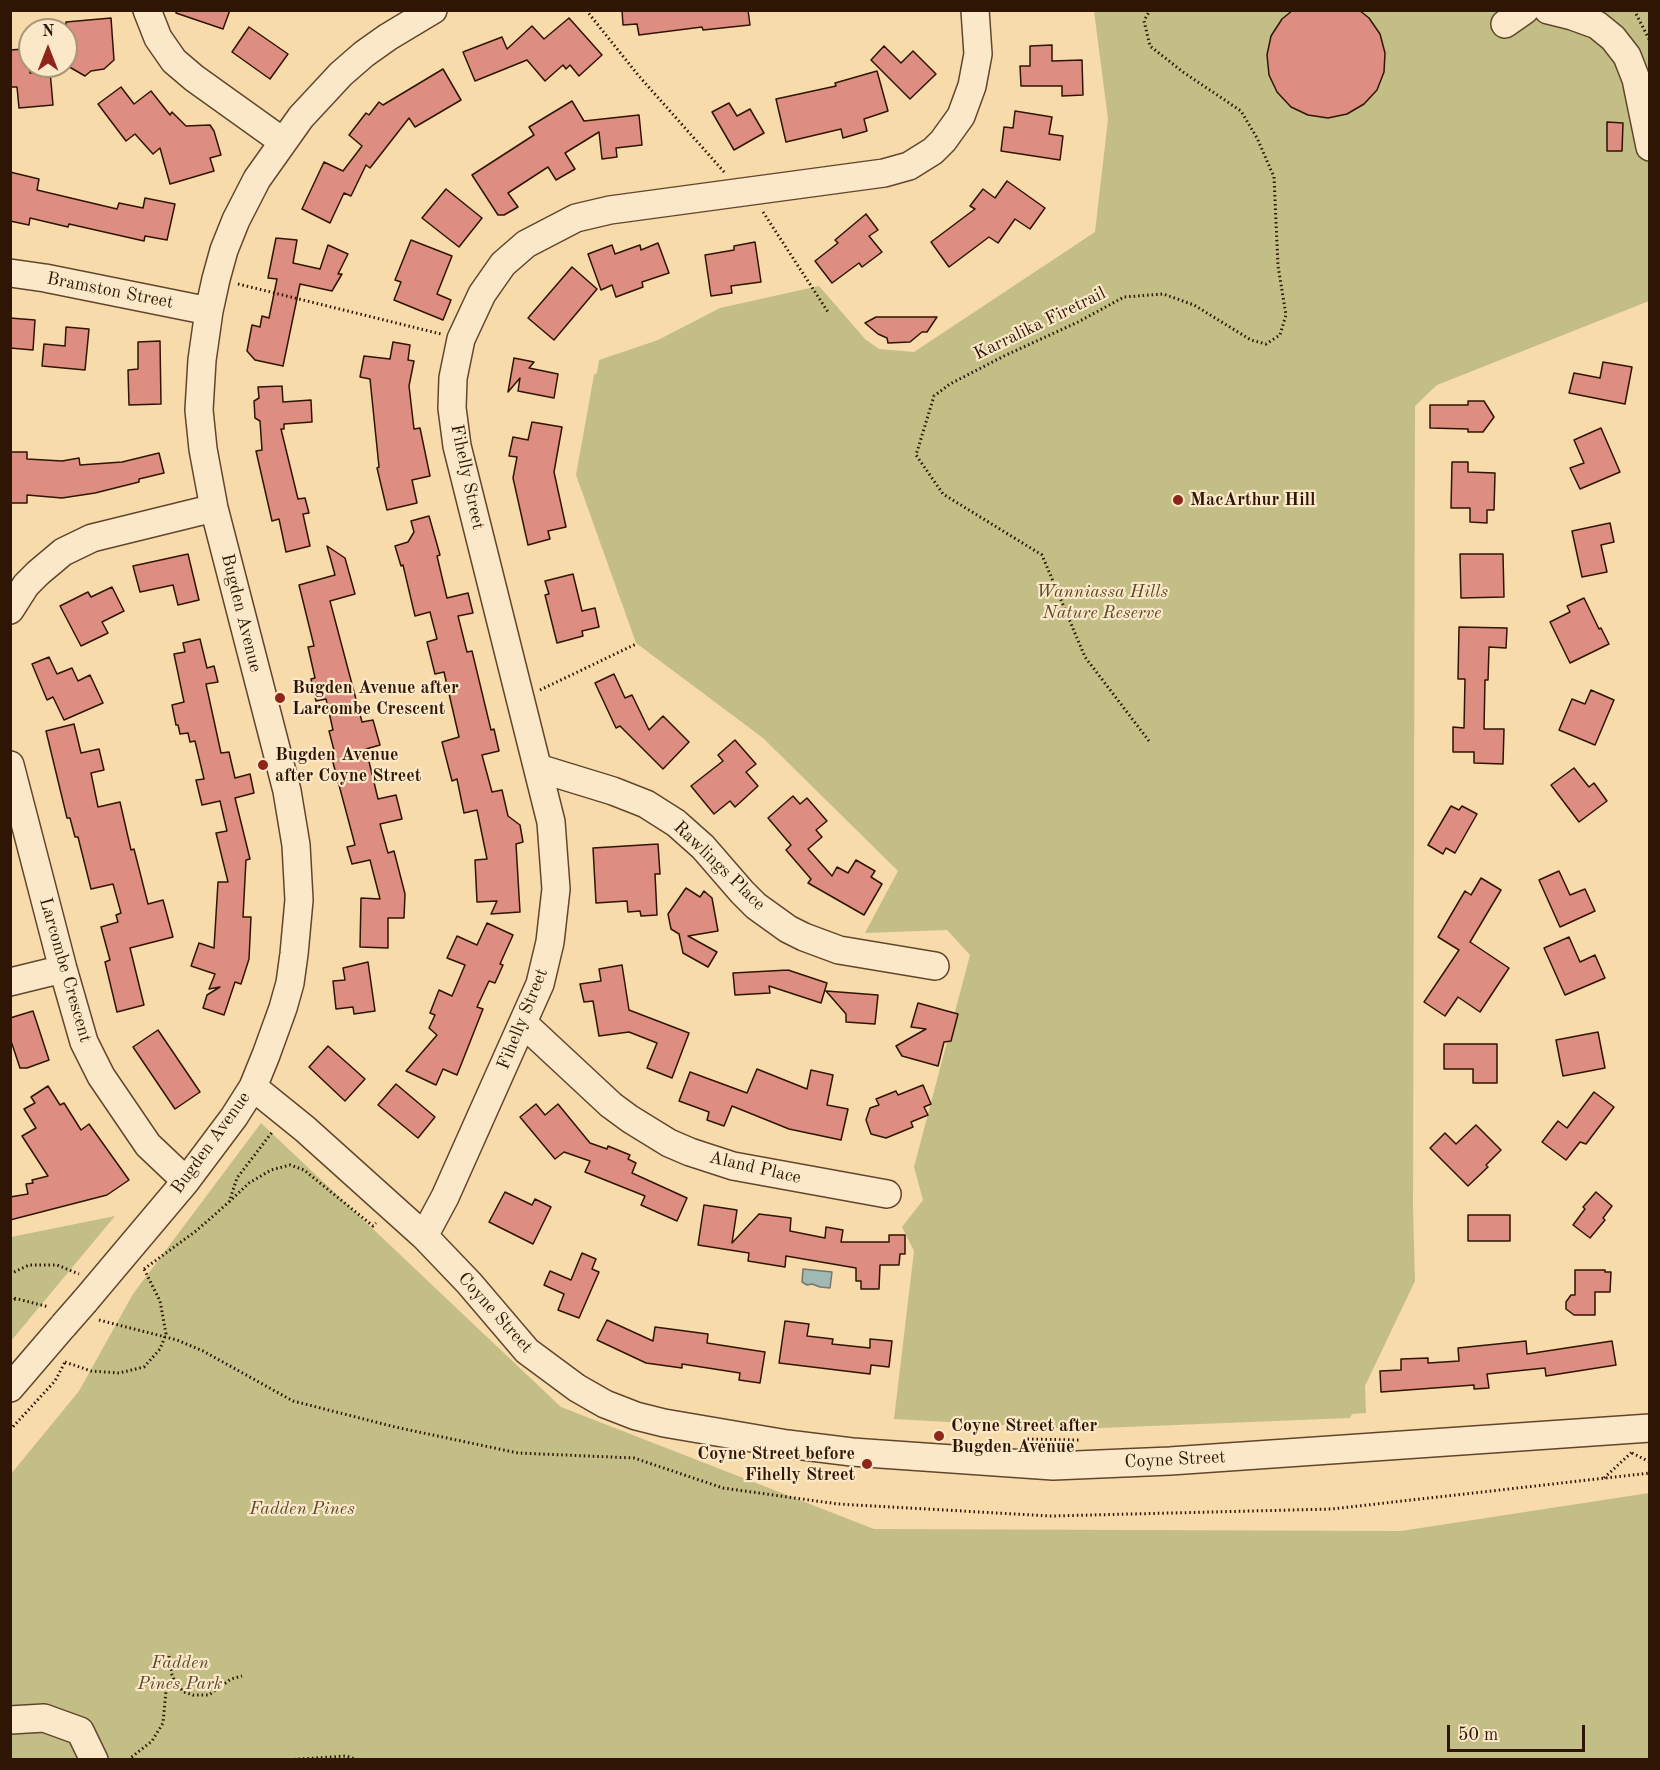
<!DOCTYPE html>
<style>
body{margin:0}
#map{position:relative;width:1660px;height:1770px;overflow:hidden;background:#f8dbab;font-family:"Old Standard TT",serif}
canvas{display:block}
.frame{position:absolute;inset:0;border:12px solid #2f1503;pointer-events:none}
.north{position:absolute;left:18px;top:18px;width:60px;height:60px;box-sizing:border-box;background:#fae8c8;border:2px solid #a99479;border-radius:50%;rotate:0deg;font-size:16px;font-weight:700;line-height:24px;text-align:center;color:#2f1503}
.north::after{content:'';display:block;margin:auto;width:21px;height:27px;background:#8f2418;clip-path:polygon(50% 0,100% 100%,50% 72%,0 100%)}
.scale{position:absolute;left:1447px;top:1725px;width:138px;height:27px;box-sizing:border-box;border:3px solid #2f1503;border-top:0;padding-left:8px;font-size:18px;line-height:21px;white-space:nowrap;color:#2f1503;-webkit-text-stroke:4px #fae8c8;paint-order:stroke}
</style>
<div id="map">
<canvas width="1660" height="1770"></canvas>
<div class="frame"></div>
<div class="north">N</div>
<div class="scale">50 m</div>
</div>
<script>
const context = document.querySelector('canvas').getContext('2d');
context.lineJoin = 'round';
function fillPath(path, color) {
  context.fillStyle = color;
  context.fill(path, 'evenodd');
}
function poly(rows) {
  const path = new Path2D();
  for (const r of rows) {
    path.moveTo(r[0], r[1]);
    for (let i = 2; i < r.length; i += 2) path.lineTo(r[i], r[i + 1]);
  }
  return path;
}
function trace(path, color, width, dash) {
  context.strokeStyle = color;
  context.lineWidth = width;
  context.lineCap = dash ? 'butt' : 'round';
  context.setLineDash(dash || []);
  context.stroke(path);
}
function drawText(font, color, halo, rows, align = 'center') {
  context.font = font + ' "Old Standard TT",serif';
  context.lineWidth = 4.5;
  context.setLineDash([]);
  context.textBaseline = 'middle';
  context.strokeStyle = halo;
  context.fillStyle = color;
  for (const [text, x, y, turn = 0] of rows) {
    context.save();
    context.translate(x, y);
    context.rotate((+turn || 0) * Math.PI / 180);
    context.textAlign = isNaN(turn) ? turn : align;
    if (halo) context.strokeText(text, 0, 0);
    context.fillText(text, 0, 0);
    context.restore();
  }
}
const green = poly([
 [1094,11,1649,11,1649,301,1437,385,1415,406,1413,1208,1415,1281,1365,1386,1366,1413,1352,1414,1350,1418,1076,1429,894,1419,914,1251,902,1227,923,1200,914,1167,970,955,947,930,865,933,898,871,763,738,636,643,576,475,594,375,597,373,599,360,658,340,720,308,819,286,865,339,879,349,914,352,1095,232,1108,119],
 [261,1123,561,1407,874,1529,1401,1531,1649,1493,1649,1759,11,1760,11,1474,79,1391,133,1294],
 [115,1216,11,1341,11,1237]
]);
const water = poly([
 [803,1269,832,1272,830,1288,820,1287,812,1284,807,1285,802,1282,803,1269]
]);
const building = poly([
 [176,10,230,10,223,29,176,13,176,10],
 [622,10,748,10,750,25,703,30,702,27,639,35,637,24,623,25,622,10],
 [1293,10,1359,10,1369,18,1380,34,1385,53,1384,72,1377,90,1364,104,1347,114,1328,118,1308,115,1291,107,1277,92,1269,75,1267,55,1271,36,1282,19,1293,10],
 [111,18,114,60,104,69,91,71,85,76,66,65,66,22,111,18],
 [569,18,602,55,579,76,570,65,566,69,563,65,545,81,527,60,475,81,463,52,502,37,507,49,532,26,544,39,569,18],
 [249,27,288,54,270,79,232,52,249,27],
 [1052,45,1052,61,1082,60,1083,95,1062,96,1062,86,1021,86,1020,66,1030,66,1030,46,1052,45],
 [884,46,901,63,913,51,936,74,910,99,871,60,884,46],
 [24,49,25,54,28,54,30,73,50,71,53,105,19,108,17,87,10,87,10,50,24,49],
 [443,69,461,100,415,127,409,118,370,168,366,165,351,196,344,193,330,223,302,209,324,162,343,171,362,146,349,135,366,113,369,115,379,102,383,105,443,69],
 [877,71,888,111,864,119,867,131,843,138,841,129,786,142,776,99,836,86,835,83,877,71],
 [121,87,134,104,151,91,170,115,172,112,186,126,210,125,214,131,221,155,210,158,214,171,170,184,160,148,153,154,135,134,126,141,98,104,121,87],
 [572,101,584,121,639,115,642,145,616,148,617,157,602,159,599,132,565,153,575,169,556,180,548,167,508,193,518,207,504,215,498,215,472,175,534,135,529,127,572,101],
 [729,103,737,116,750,109,764,133,734,150,712,112,729,103],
 [1015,111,1052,117,1049,134,1063,136,1060,160,1001,151,1004,127,1013,128,1015,111],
 [1607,122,1623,123,1622,151,1607,151,1607,122],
 [10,172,39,179,37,190,117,209,119,203,143,208,145,198,175,204,167,240,145,236,144,241,69,224,68,227,30,218,29,225,10,221,10,172],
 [1007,181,1045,208,1030,229,1015,219,998,243,989,237,949,267,931,242,975,209,970,206,983,189,995,198,1007,181],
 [446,189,482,218,459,247,422,218,446,189],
 [866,214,878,230,869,236,882,252,862,267,859,263,832,283,815,261,838,243,835,240,866,214],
 [276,238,297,240,293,263,320,269,328,245,348,254,338,274,342,274,332,291,300,284,283,366,255,360,247,351,252,325,260,327,262,316,269,318,277,279,268,278,276,238],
 [411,240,452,256,437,294,451,300,443,320,394,300,401,282,395,280,411,240],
 [755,242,761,282,731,286,732,293,711,296,705,255,734,250,734,246,755,242],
 [658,243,669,273,642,282,643,287,616,297,612,285,601,290,588,254,612,245,615,254,640,245,641,250,658,243],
 [572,267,597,289,554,340,528,318,572,267],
 [876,317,937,317,927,332,922,332,910,342,888,343,887,338,878,334,865,323,876,317],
 [10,318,35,320,33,350,10,348,10,318],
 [66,327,89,329,85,370,42,366,44,344,65,346,66,327],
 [160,341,161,404,129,405,128,370,138,369,138,342,160,341],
 [393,342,410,345,408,360,414,361,409,386,414,429,420,428,430,476,412,480,417,503,387,510,377,468,379,467,370,379,360,377,364,356,390,359,393,342],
 [514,358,534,362,529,368,558,374,554,398,518,391,520,378,508,392,514,358],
 [1603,362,1632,367,1625,404,1569,393,1574,373,1600,378,1603,362],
 [282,386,283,402,311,400,312,422,284,424,284,429,281,429,298,499,305,498,309,513,303,514,310,546,286,552,279,519,272,521,256,451,262,450,260,421,255,418,254,401,259,398,258,387,282,386],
 [1468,401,1484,401,1494,417,1483,432,1468,432,1468,429,1430,428,1430,405,1468,405,1468,401],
 [532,422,562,427,554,472,566,527,548,531,550,539,528,545,513,478,517,457,509,456,513,437,528,440,532,422],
 [1601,428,1620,472,1580,489,1570,468,1584,463,1574,440,1601,428],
 [10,452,27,452,27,459,62,461,79,458,80,465,122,462,159,453,164,473,139,479,139,482,95,493,62,498,27,495,27,503,10,503,10,452],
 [1452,462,1468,462,1468,472,1495,473,1494,510,1487,510,1487,523,1470,522,1470,508,1451,508,1452,462],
 [429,516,440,555,437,556,447,598,468,593,473,613,458,616,467,652,472,651,491,730,494,729,499,751,482,755,492,792,502,790,508,816,520,825,523,842,516,844,520,912,491,914,497,901,477,902,475,860,487,859,477,810,464,813,457,779,452,781,442,742,459,737,444,672,435,674,427,642,437,639,430,612,415,616,403,565,401,566,395,546,408,542,414,532,411,521,429,516],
 [1610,523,1614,542,1601,545,1607,572,1582,577,1572,531,1610,523],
 [327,546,345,558,355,594,330,601,362,722,373,720,380,745,366,749,378,799,396,795,402,819,380,824,388,853,394,851,405,894,404,918,388,918,388,948,360,947,361,898,380,899,370,860,352,864,347,847,355,845,331,755,335,754,329,731,333,730,326,699,316,701,311,679,315,678,308,647,314,646,299,585,335,575,327,546],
 [188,554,199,600,178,605,173,585,140,592,133,566,188,554],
 [1460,554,1503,554,1504,597,1461,598,1460,554],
 [573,574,582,611,595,608,599,627,582,631,583,636,557,643,545,595,549,594,545,581,573,574],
 [112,587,124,611,102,622,108,633,81,646,60,606,88,592,91,597,112,587],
 [1584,598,1599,629,1601,628,1609,644,1570,663,1550,622,1570,612,1567,606,1584,598],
 [1459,627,1507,628,1506,648,1489,647,1488,680,1485,680,1484,729,1504,729,1503,764,1474,763,1474,752,1453,752,1453,727,1464,728,1465,679,1458,679,1459,627],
 [200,639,207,668,214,666,218,682,206,684,221,753,229,752,235,778,250,774,254,793,235,798,250,859,246,860,243,917,251,917,249,959,241,984,235,982,224,1015,203,1008,207,995,220,987,209,989,215,974,191,966,199,943,214,948,218,882,228,882,216,833,227,831,220,801,202,805,196,780,204,779,195,741,190,742,188,733,180,734,178,725,176,725,172,705,184,702,174,654,185,652,183,643,200,639],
 [49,657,57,674,72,668,78,681,90,675,103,703,64,720,53,697,47,700,32,664,49,657],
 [614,674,625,698,632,695,649,730,663,716,689,742,663,769,620,726,616,728,595,683,614,674],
 [1591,690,1614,700,1595,745,1559,730,1572,699,1585,704,1591,690],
 [74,724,81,753,99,749,104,770,91,773,98,807,120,802,131,850,134,849,148,904,163,900,173,937,130,948,144,1005,117,1012,105,962,110,960,101,927,118,922,116,915,121,913,113,884,91,889,78,837,75,837,70,818,67,818,46,731,74,724],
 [735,740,756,764,746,772,758,786,735,807,730,801,714,814,691,786,723,761,718,755,735,740],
 [1574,768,1589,787,1594,783,1607,801,1579,822,1551,785,1574,768],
 [793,796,800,804,807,798,827,821,816,830,822,837,808,849,832,876,837,867,848,873,856,860,875,871,871,877,882,884,864,915,808,883,811,879,786,850,791,845,768,818,793,796],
 [1451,806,1459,810,1462,806,1477,814,1455,853,1446,848,1443,854,1428,845,1451,806],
 [658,844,660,874,655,874,657,915,641,916,640,911,628,912,627,901,596,903,593,848,658,844],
 [1559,871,1570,895,1585,889,1595,911,1560,927,1539,880,1559,871],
 [1481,878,1501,890,1470,942,1509,968,1480,1012,1458,997,1445,1016,1424,1002,1459,950,1438,937,1465,891,1471,895,1481,878],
 [686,888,700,897,704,891,712,898,718,931,688,936,717,952,708,967,683,953,679,934,671,929,668,914,686,888],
 [487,923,513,935,500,964,503,965,495,983,489,981,477,1007,483,1009,457,1075,443,1069,436,1085,406,1071,437,1035,429,1028,435,1015,430,1013,439,990,452,996,465,965,447,958,457,936,477,945,487,923],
 [1569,937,1580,962,1595,955,1605,978,1565,995,1544,948,1569,937],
 [368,962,375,1011,354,1014,353,1007,336,1009,333,981,345,980,343,968,368,962],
 [622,965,629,1010,689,1033,672,1078,647,1068,657,1043,629,1032,599,1036,593,1001,584,1002,580,984,601,981,599,969,622,965],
 [788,970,827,983,821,1003,769,986,770,993,735,995,733,973,788,970],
 [826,991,878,995,875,1024,846,1022,846,1014,826,991],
 [918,1003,958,1014,951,1041,944,1042,938,1066,902,1056,896,1046,926,1029,911,1027,918,1003],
 [33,1011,49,1060,27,1068,20,1068,10,1038,10,1018,33,1011],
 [158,1030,200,1092,175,1109,133,1047,158,1030],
 [1598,1032,1605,1068,1563,1076,1556,1040,1598,1032],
 [1444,1044,1497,1044,1497,1083,1473,1083,1473,1069,1444,1069,1444,1044],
 [328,1046,365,1079,345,1101,309,1067,328,1046],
 [757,1069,807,1089,811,1070,833,1075,827,1105,848,1109,841,1140,789,1129,732,1106,724,1126,707,1120,709,1112,679,1101,690,1072,747,1093,757,1069],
 [396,1084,435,1117,418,1138,378,1105,396,1084],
 [923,1085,931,1104,924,1107,928,1115,911,1122,913,1127,886,1138,871,1134,866,1120,870,1108,879,1105,876,1099,896,1091,898,1095,923,1085],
 [48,1086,60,1105,64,1103,81,1130,89,1124,129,1180,107,1195,10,1220,10,1197,28,1194,26,1184,33,1183,32,1180,48,1176,22,1136,36,1128,24,1109,35,1103,31,1097,48,1086],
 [1594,1092,1614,1107,1586,1144,1580,1142,1566,1160,1542,1142,1558,1121,1567,1128,1594,1092],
 [536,1104,545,1115,558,1104,590,1143,607,1149,608,1146,630,1155,628,1159,636,1163,632,1173,687,1198,677,1221,641,1205,645,1196,585,1172,590,1161,564,1152,555,1159,520,1117,536,1104],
 [1476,1125,1501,1150,1486,1165,1488,1167,1468,1186,1430,1148,1445,1133,1456,1144,1476,1125],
 [505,1192,532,1205,535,1199,551,1207,533,1244,489,1222,505,1192],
 [1596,1192,1612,1206,1603,1218,1605,1220,1590,1238,1573,1225,1585,1209,1583,1207,1596,1192],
 [704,1205,737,1210,732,1243,759,1214,791,1218,790,1231,825,1238,826,1227,843,1230,841,1242,889,1242,889,1235,905,1235,905,1254,900,1254,899,1265,880,1265,879,1289,861,1289,861,1281,856,1281,856,1268,786,1256,785,1267,748,1261,749,1253,698,1245,704,1205],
 [1468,1215,1510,1215,1510,1241,1468,1241,1468,1215],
 [582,1253,596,1259,592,1269,599,1272,579,1318,558,1310,564,1294,544,1285,550,1271,571,1280,582,1253],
 [1575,1270,1605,1270,1605,1272,1611,1272,1610,1292,1595,1292,1595,1315,1574,1315,1566,1309,1566,1302,1571,1295,1575,1295,1575,1270],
 [607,1320,653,1341,655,1327,708,1334,707,1343,765,1352,760,1383,739,1380,740,1373,682,1364,682,1368,646,1363,597,1340,607,1320],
 [785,1321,809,1324,807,1336,833,1339,832,1344,870,1348,870,1339,892,1341,889,1367,871,1365,870,1374,779,1363,785,1321],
 [1526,1341,1527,1354,1612,1341,1616,1365,1546,1376,1545,1368,1487,1374,1489,1388,1474,1389,1474,1385,1381,1392,1380,1371,1401,1370,1401,1359,1428,1358,1428,1363,1459,1361,1458,1348,1526,1341]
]);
const path = poly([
 [586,10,638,75,725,173],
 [1634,10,1650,41],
 [763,212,828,312],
 [238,284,441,334],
 [540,690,636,644],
 [1149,741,1085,657,1042,555,943,494,916,455,934,396,950,384,1004,356,1078,322,1124,297,1163,294,1194,305,1251,340,1266,344,1280,335,1286,315,1278,266,1274,177,1257,138,1241,111,1183,72,1150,46,1144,21,1150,10],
 [229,1202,249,1183,271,1170,290,1165,304,1170,373,1226,376,1223],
 [144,1269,196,1231,229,1202,237,1178,273,1131],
 [10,1274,29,1265,57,1265,79,1274],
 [10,1297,49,1307],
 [10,1302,17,1298],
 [99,1320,177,1340,203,1351,293,1401,395,1427,518,1453,634,1458,723,1488,838,1504,1051,1516,1332,1509,1650,1473],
 [65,1362,91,1371,119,1373,144,1367,160,1349,166,1334,160,1301,144,1269],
 [10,1430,55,1381,65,1362],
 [1023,1439,1079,1440],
 [1632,1453,1650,1462],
 [1604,1478,1632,1452],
 [169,1656,172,1675,176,1684,184,1692,193,1695,209,1695,231,1679,242,1676],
 [128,1760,152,1741,163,1723,166,1691,174,1678],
 [285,1760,346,1756,359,1760]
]);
const minor = poly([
 [147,10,158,38,174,61,194,78,282,141],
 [1548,10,1572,16,1597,25,1613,38,1627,56,1636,79,1650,147],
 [1505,24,1525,10],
 [10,273,45,278,209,311],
 [10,610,26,585,38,573,63,552,92,538,214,508],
 [10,765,63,969,84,1042,101,1076,148,1145,186,1181],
 [538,768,613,791,646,804,676,823,703,847,742,892,756,906,788,929,804,937,839,950,935,966],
 [10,982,63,969],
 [524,1024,611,1105,630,1119,669,1143,690,1152,733,1166,887,1194],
 [253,1087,305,1129,424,1236,469,1283,527,1351,577,1388,605,1404,636,1416,664,1423,787,1444,852,1452,1053,1466,1170,1461,1650,1428],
 [424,1236,445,1197,540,984,550,942,556,889,551,822,457,446,452,408,453,378,461,339,482,294,503,264,526,244,576,218,610,210,884,173,909,166,933,151,943,141,961,116,972,86,978,54,975,10],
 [85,1301,186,1181,234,1117,253,1087,266,1055,283,1008,290,983,294,954,299,900,296,845,287,791,214,508,203,449,199,410,202,360,209,311,216,279,224,250,236,220,257,179,301,117,341,74,364,54,388,37,433,10],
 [10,1388,64,1325],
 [10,1720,44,1718,80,1731,94,1760]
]);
const minorBridge = poly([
 [64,1325,85,1301]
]);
const markers = [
 [1178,500,6,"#8f2418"],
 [280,698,6,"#8f2418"],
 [263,765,6,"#8f2418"],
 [939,1436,6,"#8f2418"],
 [867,1464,6,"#8f2418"]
];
const streetNames = [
 ["Bramston Street",110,291,11],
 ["Karralika Firetrail",1040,324,-26],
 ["Fihelly Street",467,477,78],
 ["Bugden Avenue",241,613,76],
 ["Rawlings Place",719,866,44],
 ["Larcombe Crescent",65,970,74],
 ["Fihelly Street",523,1019,-68],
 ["Bugden Avenue",211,1143,-54],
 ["Aland Place",755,1168,13],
 ["Coyne Street",495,1313,48],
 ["Coyne Street",1175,1460,-3]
];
const poiNames = [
 ["MacArthur Hill",1190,500],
 ["Bugden Avenue after",292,688],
 ["Larcombe Crescent",292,709],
 ["Bugden Avenue",275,755],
 ["after Coyne Street",275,776],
 ["Coyne Street after",951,1426],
 ["Bugden Avenue",951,1447],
 ["Coyne Street before",855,1454,"right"],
 ["Fihelly Street",855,1475,"right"]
];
const parkNames = [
 ["Wanniassa Hills",1102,592],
 ["Nature Reserve",1102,613],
 ["Fadden Pines",302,1509],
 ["Fadden",180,1663],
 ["Pines Park",180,1684]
];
fillPath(green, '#c3be85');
fillPath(water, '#a1b9b3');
trace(water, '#73776d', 1.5);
fillPath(building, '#de8d81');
trace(building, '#2f1503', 1.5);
trace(minor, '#61462d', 30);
trace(path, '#2f1503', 3, [1.5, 3]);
trace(minor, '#fae8c8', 27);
trace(minorBridge, '#61462d', 30, []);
trace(minorBridge, '#fae8c8', 27);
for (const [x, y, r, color] of markers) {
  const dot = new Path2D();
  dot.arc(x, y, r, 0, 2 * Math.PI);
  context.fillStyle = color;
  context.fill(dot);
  trace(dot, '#fae8c8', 2);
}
drawText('18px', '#2f1503', '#fae8c8', streetNames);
drawText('bold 18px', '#2f1503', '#fae8c8', poiNames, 'left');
drawText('italic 18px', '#5b482a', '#fae8c8', parkNames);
</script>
